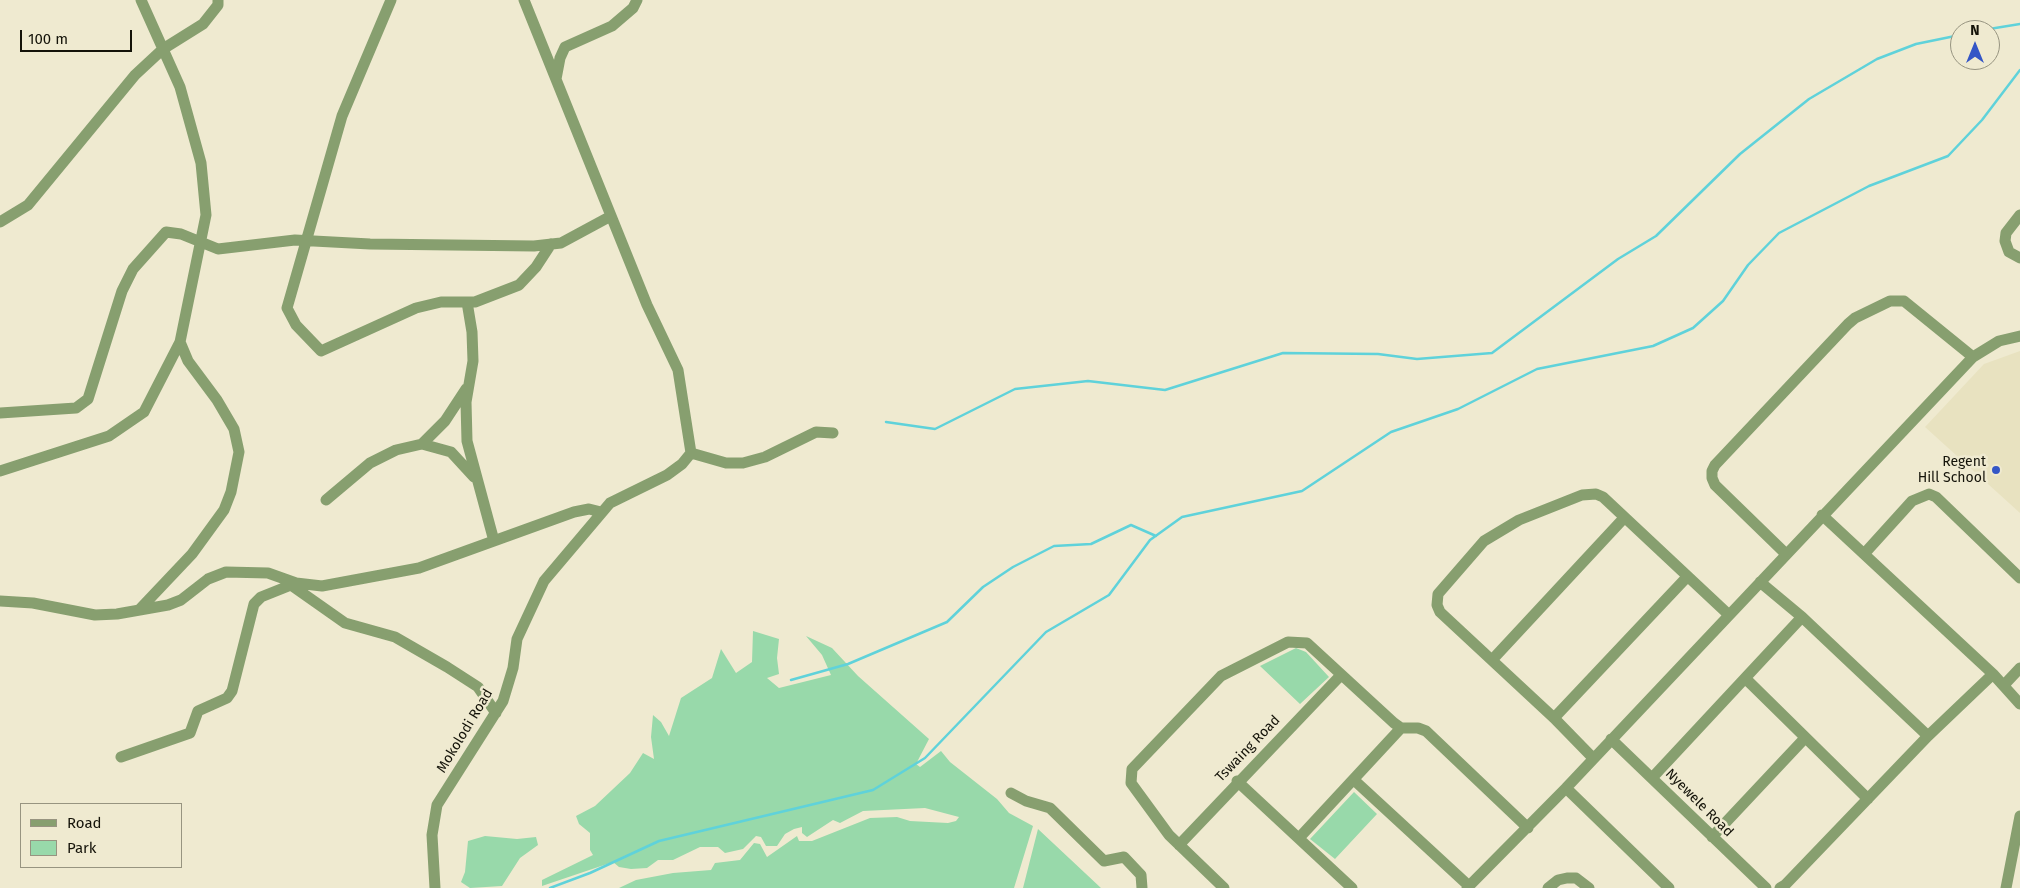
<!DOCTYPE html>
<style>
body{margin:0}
#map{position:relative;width:2020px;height:888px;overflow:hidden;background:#efead0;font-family:"Fira Sans",sans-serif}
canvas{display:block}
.legend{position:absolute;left:20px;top:803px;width:162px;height:65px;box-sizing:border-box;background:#efead0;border:1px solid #979480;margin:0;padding:6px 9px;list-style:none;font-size:15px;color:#141309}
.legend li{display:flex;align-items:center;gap:10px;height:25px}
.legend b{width:25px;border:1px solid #979480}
.north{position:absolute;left:1950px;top:20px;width:50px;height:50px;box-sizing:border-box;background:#efead0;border:1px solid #979480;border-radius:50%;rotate:0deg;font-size:14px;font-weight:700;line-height:20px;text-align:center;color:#141309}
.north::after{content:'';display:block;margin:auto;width:18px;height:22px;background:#3456c6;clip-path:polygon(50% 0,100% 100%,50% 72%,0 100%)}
.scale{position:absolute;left:20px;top:30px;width:112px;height:22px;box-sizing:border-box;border:2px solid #141309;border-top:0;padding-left:6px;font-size:15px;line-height:18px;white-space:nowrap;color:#141309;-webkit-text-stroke:4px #efead0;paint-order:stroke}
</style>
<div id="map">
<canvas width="2020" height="888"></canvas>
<ul class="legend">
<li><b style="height:6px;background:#879f6f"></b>Road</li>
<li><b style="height:14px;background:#98d9aa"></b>Park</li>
</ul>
<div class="north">N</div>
<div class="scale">100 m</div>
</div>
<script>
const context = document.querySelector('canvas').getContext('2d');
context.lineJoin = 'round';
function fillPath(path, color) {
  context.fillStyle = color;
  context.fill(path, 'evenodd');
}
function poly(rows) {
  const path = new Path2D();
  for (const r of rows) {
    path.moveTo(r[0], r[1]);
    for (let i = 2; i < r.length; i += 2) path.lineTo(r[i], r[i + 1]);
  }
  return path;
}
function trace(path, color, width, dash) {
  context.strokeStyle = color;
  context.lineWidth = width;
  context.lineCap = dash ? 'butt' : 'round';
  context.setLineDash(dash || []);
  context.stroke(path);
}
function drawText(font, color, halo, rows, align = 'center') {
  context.font = font + ' "Fira Sans",sans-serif';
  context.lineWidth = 5;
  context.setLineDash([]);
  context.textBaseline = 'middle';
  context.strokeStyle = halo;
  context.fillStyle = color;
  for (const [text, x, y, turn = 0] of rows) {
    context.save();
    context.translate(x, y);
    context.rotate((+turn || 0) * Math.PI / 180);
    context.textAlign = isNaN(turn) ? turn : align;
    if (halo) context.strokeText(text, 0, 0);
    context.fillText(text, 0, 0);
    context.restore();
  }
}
const built = poly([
 [2020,351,2020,513,1925,427,1984,364]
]);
const green = poly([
 [753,631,779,639,777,658,779,674,767,678,779,688,831,675,822,655,806,636,832,648,858,676,929,739,916,764,920,767,941,751,950,762,997,799,1009,813,1033,826,1014,888,619,888,636,880,673,873,711,870,715,863,740,860,754,843,760,844,767,857,797,836,799,841,812,841,870,818,897,817,910,821,948,823,956,821,959,817,925,808,863,811,840,823,833,820,807,837,802,833,802,827,794,829,785,834,777,846,766,846,761,837,756,836,743,849,725,853,718,847,700,847,673,860,658,860,647,868,631,869,619,867,613,862,542,886,542,880,593,855,590,850,590,833,579,824,576,816,595,806,630,773,643,753,654,759,651,737,653,715,661,722,669,736,681,698,712,678,721,649,736,673,752,662],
 [1296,648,1306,652,1329,677,1300,704,1260,666],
 [1354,792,1377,814,1335,859,1310,839],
 [1038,829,1101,888,1023,888],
 [485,836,517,839,536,837,538,845,520,858,502,886,470,888,461,882,465,872,468,841]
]);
const stream = poly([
 [1983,30,2020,24],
 [886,422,935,429,1015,389,1088,381,1165,390,1283,353,1378,354,1417,359,1492,353,1618,259,1656,236,1740,154,1809,99,1877,59,1916,44,1960,35],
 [791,680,848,664,947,622,983,587,1013,567,1054,546,1091,544,1131,525,1156,536],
 [550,888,590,873,659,841,873,790,925,758,1046,632,1109,595,1150,540,1182,517,1302,491,1391,432,1458,409,1537,369,1653,346,1693,328,1723,301,1748,265,1779,233,1869,186,1948,156,1982,120,2020,70]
]);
const minor = poly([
 [391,0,342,116,287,308,296,325,321,351,416,308,441,302,475,302,519,285,536,267,551,244],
 [524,0,647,305,678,370,691,453],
 [556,79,560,58,565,47,612,26,633,8,637,0],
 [2020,215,2006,233,2005,241,2009,252,2020,258],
 [0,222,28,205,135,75,163,49,203,24,218,5,218,0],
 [467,302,472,332,473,361,466,402,467,441,494,541],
 [0,413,76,408,88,399,122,291,133,269,166,232,181,234,218,249,295,240,370,244,534,246,561,243,611,216],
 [422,444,445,421,466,389],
 [691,453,726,463,743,463,765,457,816,432,833,433],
 [0,471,109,436,144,412,180,342,206,215,201,163,180,87,141,0],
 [326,500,370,463,396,450,422,444,451,452,474,477],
 [1822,515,1993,674,2020,704],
 [1786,554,1715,485,1712,478,1712,471,1715,465,1848,324,1855,318,1890,301,1904,301,1973,357],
 [1864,554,1912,501,1929,494,1936,497,2020,578],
 [1760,582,1802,617,1928,736],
 [291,585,345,623,395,637,447,667,478,687,496,713],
 [0,601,33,603,95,615,117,614,168,605,181,600,208,579,226,572,268,573,296,583,322,586,419,568,574,512,589,509,601,512],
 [139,610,192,554,224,510,231,492,239,452,234,429,217,400,188,361,180,342],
 [1492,660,1624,518],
 [1745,678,1868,799],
 [2004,685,2020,668],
 [1554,718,1687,577],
 [1611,739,1766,888],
 [121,757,190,733,198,711,227,698,232,691,254,604,261,597,296,583],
 [1593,758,1554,718,1440,612,1437,605,1438,594,1484,541,1519,520,1582,495,1596,494,1603,497,1729,615],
 [1652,778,1802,617],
 [1354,780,1469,886],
 [1237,781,1352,888],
 [1566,788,1669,888],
 [1011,793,1026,801,1050,808,1104,861,1124,857,1141,875,1142,888],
 [1712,837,1805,738],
 [1299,838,1401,728],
 [1179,845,1341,675],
 [435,888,432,835,437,805,503,701,513,668,517,639,544,581,610,503,667,475,682,464,691,453],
 [1224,888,1169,835,1131,783,1132,769,1221,676,1288,642,1307,643,1394,723,1401,728,1418,728,1426,731,1528,828],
 [1467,888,1566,788,1973,357,1999,341,2020,336],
 [1548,888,1558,880,1567,878,1576,878,1589,888],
 [1780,888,1785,885,1928,736,1993,674],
 [2006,888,2020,816]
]);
const markers = [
 [1996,470,5,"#3456c6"]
];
const poiNames = [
 ["Regent",1986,462],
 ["Hill School",1986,478]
];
const streetNames = [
 ["Mokolodi Road",465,731,-59],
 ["Tswaing Road",1248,749,-46],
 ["Nyewele Road",1699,803,45]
];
fillPath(built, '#e8e2c0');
fillPath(green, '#98d9aa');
trace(stream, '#5fd2da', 2.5);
trace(minor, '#879f6f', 11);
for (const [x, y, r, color] of markers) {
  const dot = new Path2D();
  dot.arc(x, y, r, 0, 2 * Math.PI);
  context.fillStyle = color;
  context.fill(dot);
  trace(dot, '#efead0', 2);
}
drawText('14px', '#141309', '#efead0', poiNames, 'right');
drawText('14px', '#141309', '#efead0', streetNames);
</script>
